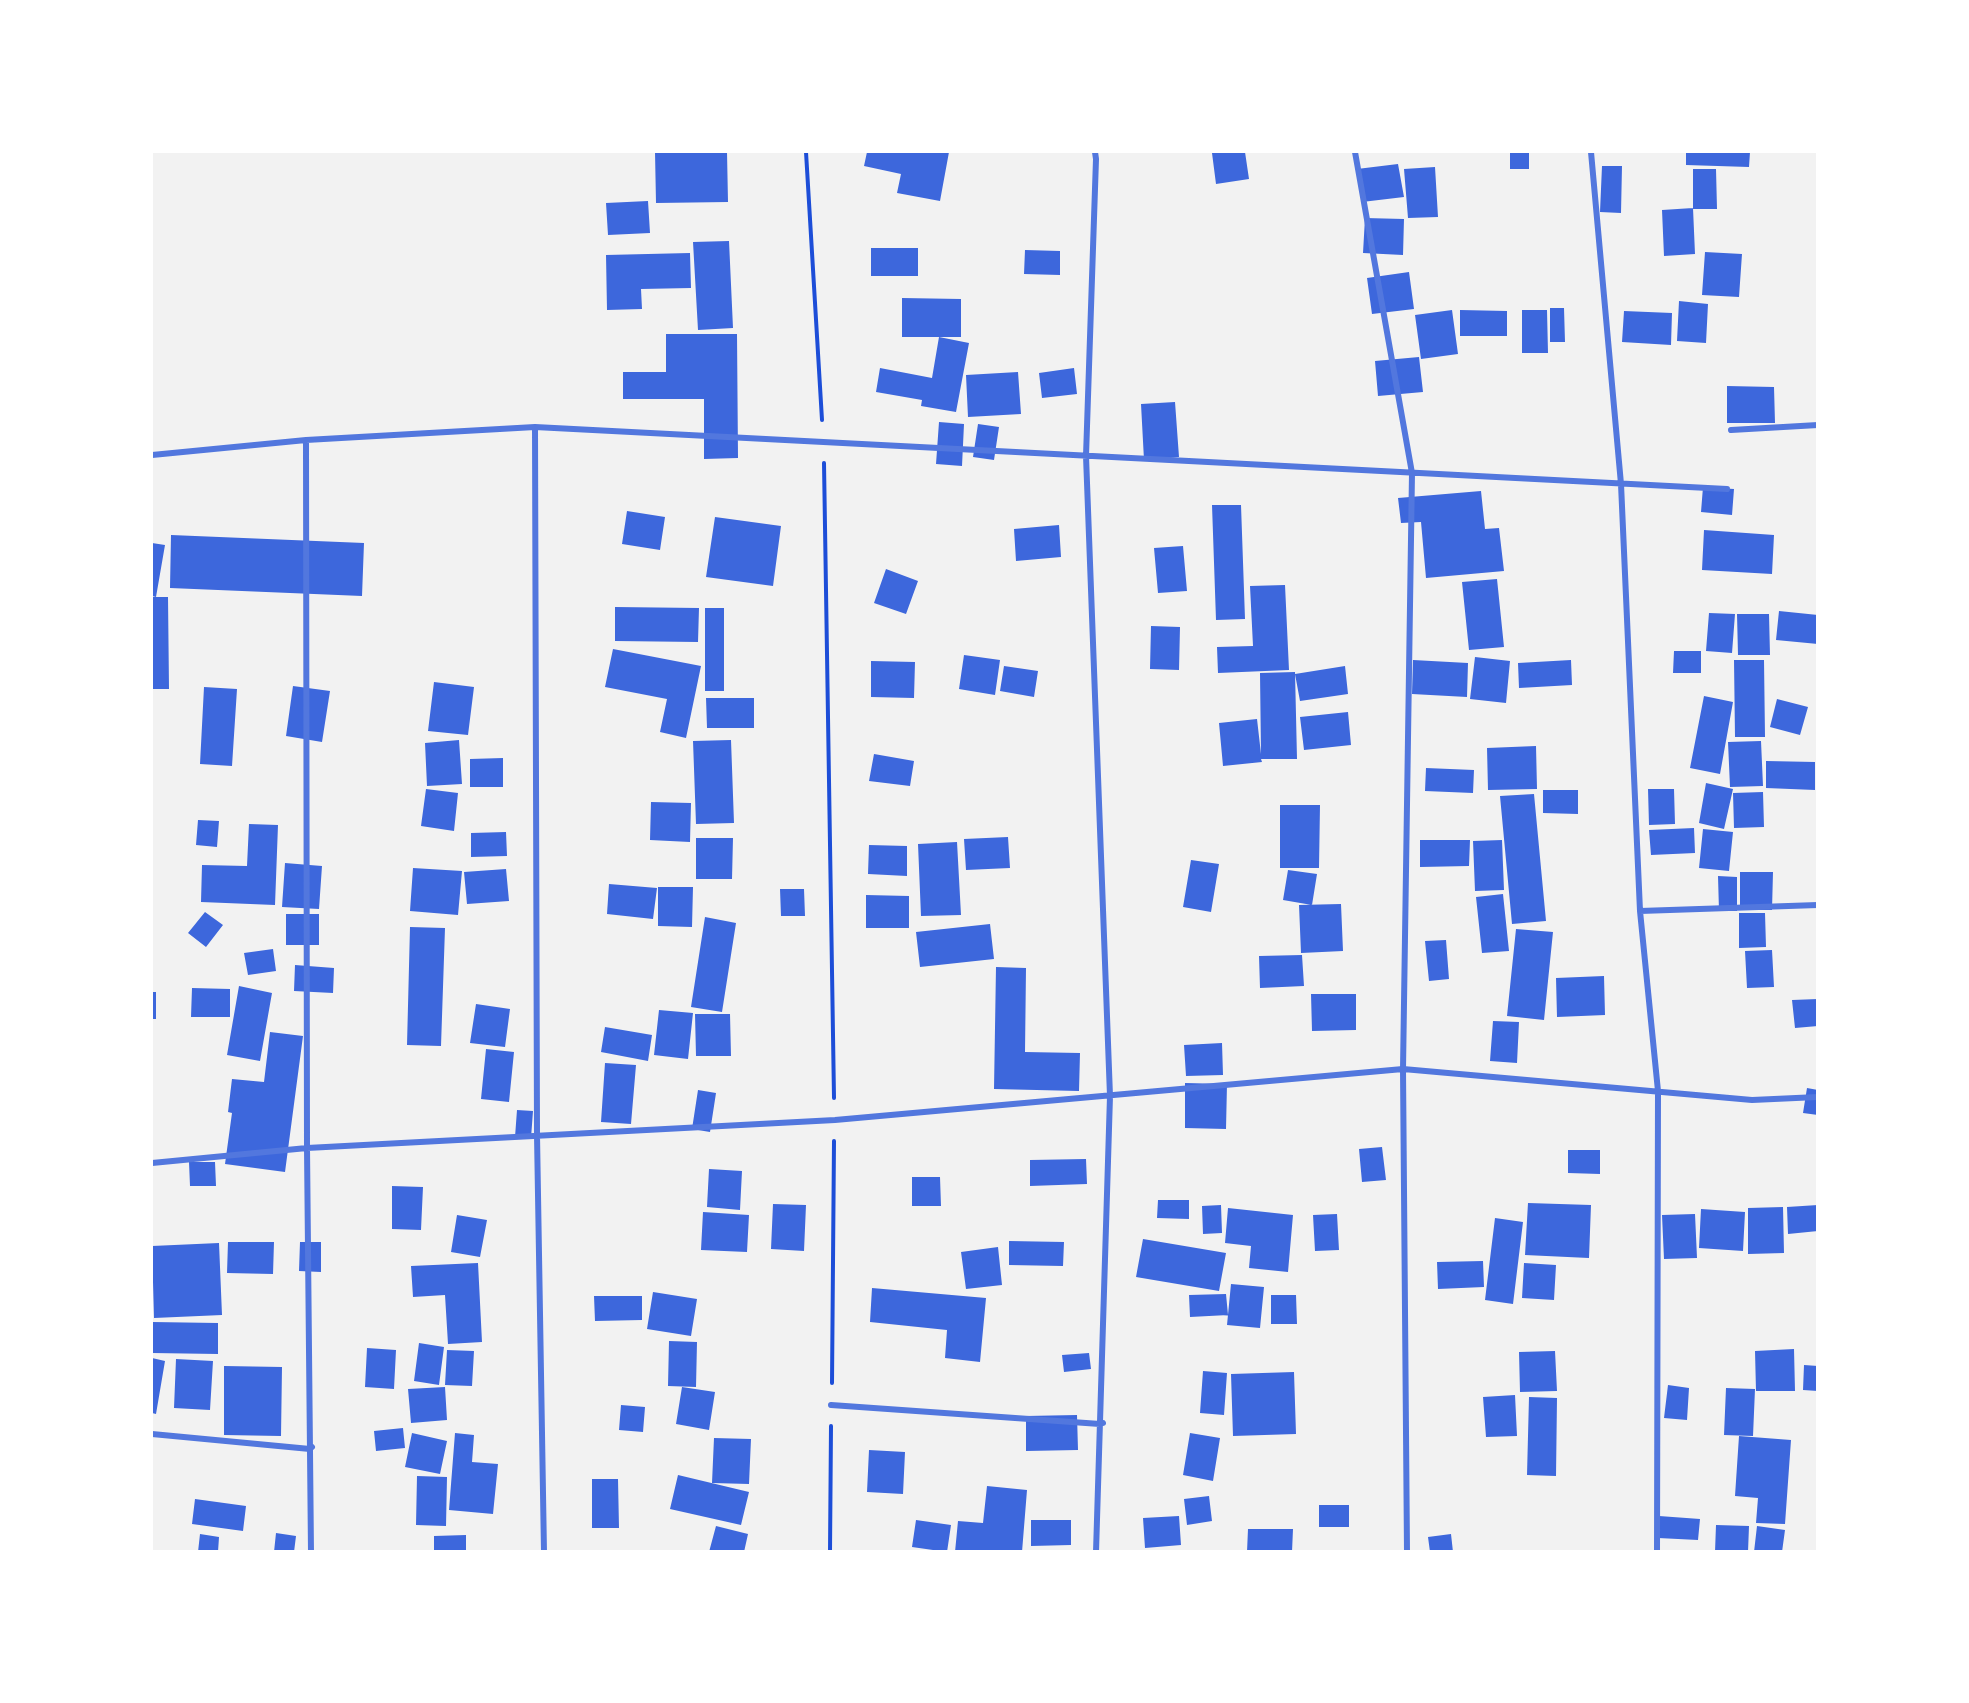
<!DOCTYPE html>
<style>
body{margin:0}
#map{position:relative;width:1969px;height:1703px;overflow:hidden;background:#f2f2f2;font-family:Roboto,sans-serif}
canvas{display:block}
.frame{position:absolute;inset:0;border:153px solid #fff;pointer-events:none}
</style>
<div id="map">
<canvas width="1969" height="1703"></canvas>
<div class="frame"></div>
</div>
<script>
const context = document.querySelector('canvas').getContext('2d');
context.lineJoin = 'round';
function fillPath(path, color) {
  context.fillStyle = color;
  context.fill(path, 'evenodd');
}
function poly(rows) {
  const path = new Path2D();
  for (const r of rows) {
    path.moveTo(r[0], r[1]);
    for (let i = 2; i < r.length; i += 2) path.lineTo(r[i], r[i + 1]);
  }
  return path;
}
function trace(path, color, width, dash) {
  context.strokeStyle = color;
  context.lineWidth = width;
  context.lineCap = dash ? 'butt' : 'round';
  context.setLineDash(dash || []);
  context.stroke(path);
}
const building = poly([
 [655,152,727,152,728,202,656,203],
 [867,152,949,152,940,201,897,193,901,174,864,166],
 [1218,152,1245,152,1249,179,1216,184,1212,153],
 [1510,152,1529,152,1529,169,1510,169],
 [1686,152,1750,152,1749,167,1686,165],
 [1398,164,1404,197,1362,202,1357,169],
 [1602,166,1622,166,1621,213,1600,212],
 [1435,167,1438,217,1408,218,1404,169],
 [1693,169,1716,169,1717,209,1693,209],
 [648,201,650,233,608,235,606,203],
 [1693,208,1695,254,1664,256,1662,210],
 [1365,218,1404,219,1403,255,1363,253],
 [729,241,733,328,698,330,693,242],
 [871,248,918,248,918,276,871,276],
 [1025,250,1060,251,1060,275,1024,274],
 [1705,252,1742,254,1739,297,1702,295],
 [690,253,691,288,641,289,642,309,607,310,606,255],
 [1409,272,1414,309,1372,314,1367,278],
 [902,298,961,299,961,337,902,337],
 [1679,301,1708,304,1706,343,1677,341],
 [1550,308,1564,308,1565,342,1550,342],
 [1452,310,1458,354,1421,359,1415,315],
 [1460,310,1507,311,1507,336,1460,336],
 [1522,310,1547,310,1548,353,1522,353],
 [1624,311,1672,313,1671,345,1622,342],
 [666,334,737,334,738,458,704,459,704,399,623,399,623,372,666,372],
 [939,337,969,343,956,412,921,406,922,400,876,392,880,368,932,378],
 [1419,357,1423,392,1378,396,1375,361],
 [1074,368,1077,394,1042,398,1039,373],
 [1018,372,1021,414,968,417,966,375],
 [1727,386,1774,387,1775,423,1727,423],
 [1175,402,1179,457,1144,460,1141,404],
 [939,422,964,424,962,466,936,464],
 [978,424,999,427,994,460,973,457],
 [1703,487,1734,489,1732,515,1701,512],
 [1481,491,1485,529,1499,528,1504,571,1426,578,1421,522,1401,523,1398,498],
 [1212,505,1241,505,1245,619,1216,620],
 [627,511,665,517,660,550,622,544],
 [715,517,781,526,773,586,706,577],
 [1059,525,1061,557,1016,561,1014,529],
 [1704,530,1774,535,1772,574,1702,570],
 [171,535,364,543,362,596,170,588],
 [152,543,165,545,156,597,152,596],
 [1183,546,1187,591,1158,593,1154,548],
 [886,569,918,581,906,614,874,603],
 [1497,579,1504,647,1469,650,1462,582],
 [1285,585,1289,670,1218,673,1217,647,1253,646,1250,586],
 [152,597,168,597,169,689,152,689],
 [615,607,699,608,698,642,615,641],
 [705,608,724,608,724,691,705,691],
 [1779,611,1818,615,1818,644,1776,640],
 [1709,613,1735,614,1732,653,1706,651],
 [1737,614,1769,614,1770,655,1738,655],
 [1151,626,1180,627,1179,670,1150,669],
 [613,649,701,666,686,738,660,732,667,699,605,687],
 [1674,651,1701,651,1701,673,1673,673],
 [964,655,1000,660,995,695,959,689],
 [1475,657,1510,661,1506,703,1470,699],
 [1413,660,1468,663,1467,697,1412,694],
 [1571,660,1572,685,1519,688,1518,663],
 [1734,660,1764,660,1765,737,1735,737],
 [871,661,915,662,914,698,871,697],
 [1004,666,1038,671,1034,697,1000,691],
 [1345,666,1348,694,1300,701,1295,674],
 [1295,672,1297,759,1261,759,1262,762,1223,766,1219,723,1257,719,1261,754,1260,673],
 [434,682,474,687,468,735,428,731],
 [293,686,330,691,322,742,286,736],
 [204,687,237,689,232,766,200,764],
 [1704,696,1733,702,1720,774,1690,768],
 [706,698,754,698,754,728,707,728],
 [1777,699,1808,707,1800,735,1770,727],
 [1348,712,1351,745,1304,750,1300,717],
 [459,740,462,784,427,786,425,743],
 [731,740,734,823,696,824,693,741],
 [1761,741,1763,786,1730,787,1728,742],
 [1536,746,1537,789,1488,790,1487,748],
 [874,754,914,761,910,786,869,781],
 [503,758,503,787,470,787,470,759],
 [1766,761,1815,762,1815,790,1766,788],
 [1426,768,1474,770,1473,793,1425,791],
 [1706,783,1733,789,1724,829,1699,823],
 [426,789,458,793,454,831,421,826],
 [1648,789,1674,789,1675,824,1649,825],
 [1543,790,1578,790,1578,814,1543,813],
 [1763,792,1764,827,1734,828,1733,793],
 [1534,794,1546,921,1512,924,1500,796],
 [651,802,691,803,690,842,650,840],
 [1280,805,1320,805,1319,868,1280,868],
 [198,820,219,821,217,847,196,845],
 [249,824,278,825,275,905,201,902,202,865,247,866],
 [1694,828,1695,853,1651,855,1649,830],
 [1703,829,1733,832,1729,871,1699,868],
 [506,832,507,856,471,857,471,833],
 [1008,837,1010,868,966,870,964,839],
 [696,838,733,838,732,879,696,879],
 [1420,840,1470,840,1469,866,1420,867],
 [1502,840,1504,890,1475,891,1473,841],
 [957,842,961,915,921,916,918,844],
 [869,845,907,846,907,876,868,874],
 [1191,860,1219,864,1211,912,1183,907],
 [285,863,322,866,319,909,282,907],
 [413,868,462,871,458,915,410,911],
 [506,869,509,901,467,904,464,872],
 [1288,870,1317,874,1312,905,1283,900],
 [1740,872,1773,872,1772,910,1740,910],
 [1718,876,1737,877,1737,911,1719,911],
 [609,884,657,888,653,919,607,914],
 [658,887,693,887,692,927,658,926],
 [780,889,804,889,805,916,781,916],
 [1503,894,1509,951,1482,953,1476,897],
 [866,895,909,896,909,928,866,928],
 [1341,904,1343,951,1301,953,1299,905],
 [205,912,223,925,206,947,188,933],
 [1739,913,1765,913,1766,947,1739,948],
 [286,914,319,914,319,945,286,945],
 [705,917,736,923,722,1012,691,1007],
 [990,924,994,959,920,967,916,932],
 [410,927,445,928,441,1046,407,1045],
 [1516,929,1553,932,1544,1020,1507,1016],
 [1446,940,1449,979,1429,981,1425,941],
 [273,949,276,971,248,975,244,953],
 [1772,950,1774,987,1747,988,1745,951],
 [1302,955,1304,986,1260,988,1259,956],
 [295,965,334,968,333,993,294,991],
 [996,967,1026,968,1025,1052,1080,1053,1079,1091,994,1089],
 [1604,976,1605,1015,1557,1017,1556,978],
 [239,986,272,993,260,1061,227,1055],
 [192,988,230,989,230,1017,191,1017],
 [152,992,156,992,156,1019,152,1019],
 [1311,994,1356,994,1356,1030,1312,1031],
 [1818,999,1818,1026,1795,1028,1792,1000],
 [476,1004,510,1009,505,1047,470,1043],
 [659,1010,693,1013,688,1059,654,1055],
 [695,1014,730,1014,731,1056,696,1056],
 [1493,1021,1519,1022,1517,1063,1490,1061],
 [605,1027,652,1035,648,1061,601,1052],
 [270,1032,303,1036,285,1172,225,1164,232,1113,228,1112,232,1079,264,1082],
 [1222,1043,1223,1075,1186,1076,1184,1045],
 [486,1049,514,1052,509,1102,481,1099],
 [605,1063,636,1065,631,1124,601,1122],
 [1185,1083,1227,1084,1226,1129,1185,1128],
 [1807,1088,1818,1090,1818,1115,1803,1113],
 [698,1090,716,1093,710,1132,692,1129],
 [517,1110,533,1111,531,1138,515,1137],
 [1382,1147,1386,1180,1362,1182,1359,1149],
 [1568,1150,1600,1150,1600,1174,1568,1173],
 [1086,1159,1087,1184,1030,1186,1030,1160],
 [189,1162,215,1162,216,1186,190,1186],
 [709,1169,742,1171,740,1210,707,1207],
 [912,1177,940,1177,941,1206,912,1206],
 [392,1186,423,1187,421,1230,392,1229],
 [1158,1200,1189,1200,1189,1219,1157,1218],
 [1528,1203,1591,1205,1589,1258,1525,1255],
 [773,1204,806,1205,804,1251,771,1249],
 [1221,1205,1222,1233,1203,1234,1202,1206],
 [1818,1205,1818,1231,1788,1234,1787,1207],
 [1783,1207,1784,1253,1748,1254,1748,1208],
 [1228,1208,1293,1215,1288,1272,1249,1268,1251,1246,1225,1243],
 [1701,1209,1745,1212,1743,1251,1699,1248],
 [703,1212,749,1215,747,1252,701,1250],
 [1337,1214,1339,1250,1315,1251,1313,1215],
 [1695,1214,1697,1258,1664,1259,1662,1215],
 [457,1215,487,1220,480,1257,451,1252],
 [1495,1218,1523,1222,1513,1304,1485,1300],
 [1143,1239,1226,1253,1219,1291,1136,1277],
 [1009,1241,1064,1242,1063,1266,1009,1265],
 [228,1242,274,1242,273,1274,227,1273],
 [300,1242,321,1242,321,1272,299,1271],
 [219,1243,222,1315,154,1318,152,1246],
 [998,1247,1002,1285,966,1289,961,1252],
 [1483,1261,1484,1287,1438,1289,1437,1262],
 [478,1263,482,1342,448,1344,445,1295,413,1297,411,1266],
 [1524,1263,1556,1265,1554,1300,1522,1298],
 [1231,1284,1264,1287,1260,1328,1227,1325],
 [872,1288,986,1298,980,1362,945,1358,947,1330,870,1322],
 [653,1292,697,1299,691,1336,647,1329],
 [1226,1294,1228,1315,1190,1317,1189,1295],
 [1271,1295,1296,1295,1297,1324,1271,1324],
 [594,1296,642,1296,642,1320,595,1321],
 [152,1322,218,1323,218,1354,152,1353],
 [669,1341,697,1342,696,1387,668,1386],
 [419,1343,444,1347,439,1385,414,1381],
 [367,1348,396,1350,394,1389,365,1387],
 [1794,1349,1795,1391,1756,1391,1755,1351],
 [447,1350,474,1351,472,1386,445,1385],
 [1555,1351,1557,1391,1520,1392,1519,1352],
 [1089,1353,1091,1369,1064,1372,1062,1355],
 [152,1358,165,1361,156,1414,152,1413],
 [176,1359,213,1361,210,1410,174,1408],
 [1804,1365,1818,1366,1818,1391,1803,1390],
 [224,1366,282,1367,281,1436,224,1435],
 [1203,1371,1227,1373,1224,1415,1200,1413],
 [1294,1372,1296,1434,1233,1436,1231,1374],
 [1668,1385,1689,1388,1687,1420,1664,1418],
 [445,1387,447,1420,411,1423,408,1389],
 [682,1387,715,1392,709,1430,676,1424],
 [1726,1388,1755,1389,1753,1436,1724,1435],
 [1515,1395,1517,1436,1486,1437,1483,1397],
 [1529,1397,1557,1398,1556,1476,1527,1475],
 [621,1405,645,1407,643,1432,619,1430],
 [1077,1415,1078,1450,1026,1451,1026,1416],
 [403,1428,405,1448,376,1451,374,1431],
 [412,1433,447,1441,440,1474,405,1467],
 [455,1433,474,1435,472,1462,498,1464,493,1514,449,1510],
 [1190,1433,1220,1438,1213,1481,1183,1475],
 [1739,1436,1791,1440,1785,1524,1756,1523,1758,1498,1735,1496],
 [714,1438,751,1439,749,1484,712,1483],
 [869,1450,905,1452,903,1494,867,1492],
 [678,1475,749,1492,741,1525,670,1509],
 [417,1476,447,1477,446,1526,416,1525],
 [592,1479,618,1479,619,1528,592,1528],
 [987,1486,1027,1490,1022,1552,955,1552,958,1521,983,1523],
 [1209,1496,1212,1521,1187,1525,1184,1499],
 [195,1499,246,1506,243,1531,192,1524],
 [1319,1505,1349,1505,1349,1527,1319,1527],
 [1179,1516,1181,1545,1145,1548,1143,1518],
 [1659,1516,1700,1519,1698,1540,1658,1538],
 [916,1520,951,1525,947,1552,912,1547],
 [1031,1520,1071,1520,1071,1545,1031,1546],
 [1716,1525,1749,1526,1748,1552,1715,1552],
 [716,1526,748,1534,744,1552,709,1552],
 [1757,1526,1785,1530,1782,1552,1754,1552],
 [1248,1529,1293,1529,1292,1552,1247,1552],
 [276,1533,296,1536,294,1552,274,1552],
 [200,1534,219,1537,218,1552,198,1552],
 [1451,1534,1453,1552,1430,1552,1428,1537],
 [466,1535,466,1552,434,1552,434,1536]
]);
const path = poly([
 [806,152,822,420],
 [824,463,834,1098],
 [832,1383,834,1141],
 [830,1552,831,1426]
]);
const minor = poly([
 [1095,152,1096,159,1086,456,1110,1096,1096,1552],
 [1355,152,1412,473,1403,1069,1407,1552],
 [1591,152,1621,484,1640,911,1658,1091,1657,1552],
 [535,427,537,1135,544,1552],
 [1731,430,1818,425],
 [306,440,307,1148,311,1552],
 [152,455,306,440,535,427,1727,489],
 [1640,911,1818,905],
 [152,1163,307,1148,835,1120,1403,1069,1752,1100,1818,1097],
 [831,1405,1100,1424,1103,1423],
 [152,1434,310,1449,312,1447]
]);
fillPath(building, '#3d67dc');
trace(path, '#1d4ed8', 4);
trace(minor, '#5277de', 6);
</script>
